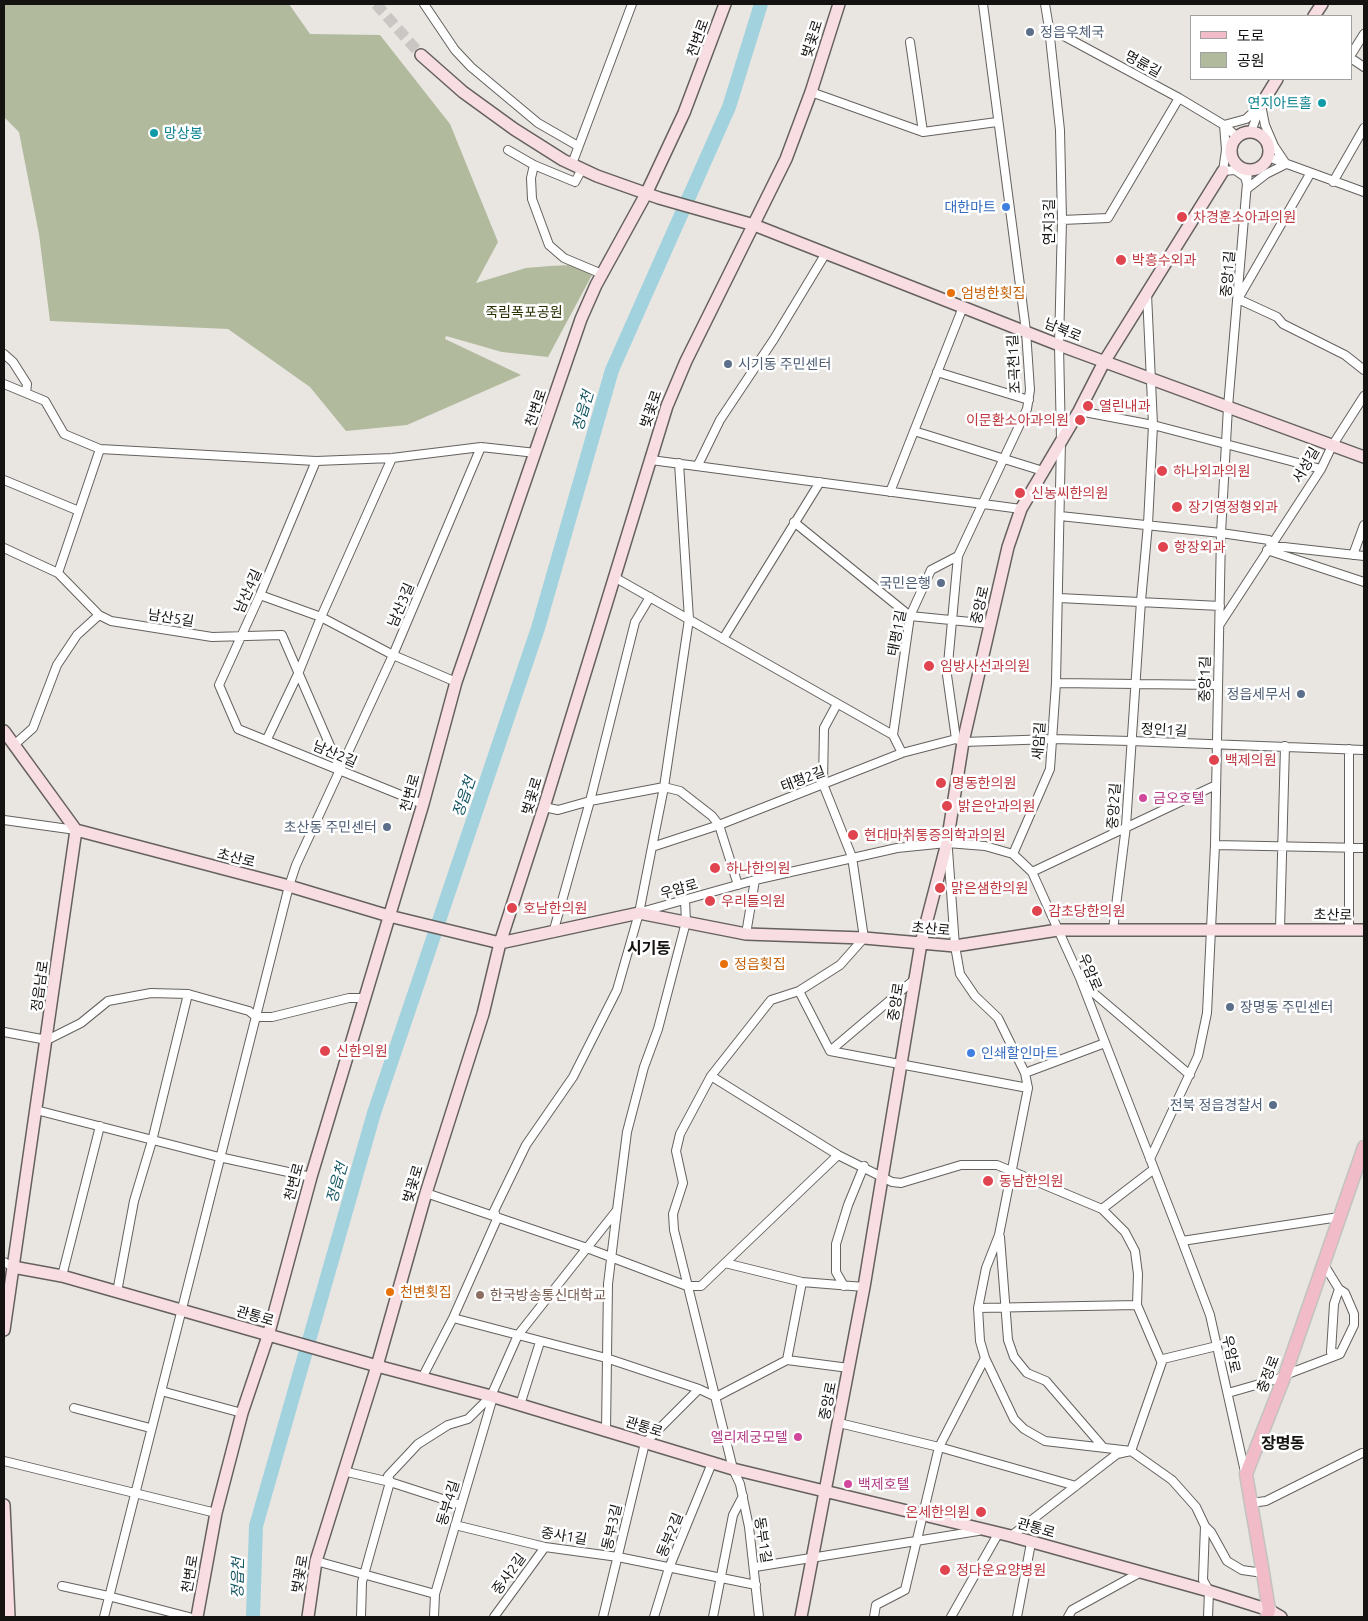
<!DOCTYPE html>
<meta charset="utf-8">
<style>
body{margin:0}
#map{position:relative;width:1368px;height:1621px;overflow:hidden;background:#e9e6e2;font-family:Ubuntu,"Noto Sans KR",sans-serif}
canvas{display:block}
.frame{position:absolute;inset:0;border:5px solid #141311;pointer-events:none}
.legend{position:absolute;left:1190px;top:15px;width:162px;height:65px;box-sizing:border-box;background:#fff;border:1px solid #a1a1a0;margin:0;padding:6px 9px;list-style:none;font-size:15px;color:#141311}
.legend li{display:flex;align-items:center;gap:10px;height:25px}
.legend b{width:25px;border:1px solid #a1a1a0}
</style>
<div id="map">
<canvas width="1368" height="1621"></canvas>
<div class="frame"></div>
<ul class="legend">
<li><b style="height:6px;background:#f1bbc8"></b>도로</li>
<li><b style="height:14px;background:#b1ba9c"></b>공원</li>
</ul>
</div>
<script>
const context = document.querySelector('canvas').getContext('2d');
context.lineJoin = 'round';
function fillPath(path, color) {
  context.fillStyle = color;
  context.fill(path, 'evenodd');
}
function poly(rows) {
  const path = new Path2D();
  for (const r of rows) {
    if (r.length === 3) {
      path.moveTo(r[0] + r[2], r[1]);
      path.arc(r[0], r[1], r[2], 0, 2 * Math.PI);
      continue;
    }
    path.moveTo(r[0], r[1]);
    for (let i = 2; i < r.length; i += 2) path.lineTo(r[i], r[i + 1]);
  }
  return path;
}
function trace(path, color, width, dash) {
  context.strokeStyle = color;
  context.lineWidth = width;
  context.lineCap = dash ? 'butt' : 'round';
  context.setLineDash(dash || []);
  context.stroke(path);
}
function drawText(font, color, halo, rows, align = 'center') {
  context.font = font + ' Ubuntu,"Noto Sans KR",sans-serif';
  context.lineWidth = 5;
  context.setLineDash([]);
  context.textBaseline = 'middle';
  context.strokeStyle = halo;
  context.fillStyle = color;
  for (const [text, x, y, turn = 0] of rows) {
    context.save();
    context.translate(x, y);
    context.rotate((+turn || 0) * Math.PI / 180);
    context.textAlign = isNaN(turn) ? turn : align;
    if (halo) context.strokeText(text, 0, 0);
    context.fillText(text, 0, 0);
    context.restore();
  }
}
const green = poly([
 [4,4,289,4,310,34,380,35,450,124,498,242,476,283,526,268,550,266,571,265,592,275,548,357,502,352,446,336,445,339,521,375,407,425,346,431,310,387,228,329,50,321,39,234,19,132,4,117]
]);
const river = poly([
 [253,1617,256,1526,374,1113,538,628,612,370,729,107,761,4]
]);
const secondaryTunnel = poly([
 [376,4,421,55]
]);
const street = poly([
 [424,4,455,50,471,67,538,123,578,146],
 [1049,28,1179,98,1224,125,1237,137],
 [910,42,923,132],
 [1352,53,1364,34],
 [1352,59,1364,67],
 [811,92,923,132,997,122],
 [1261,105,1265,125,1274,146,1286,164],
 [1224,125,1246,119,1261,105],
 [1251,132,1260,107],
 [508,150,534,165],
 [1268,157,1364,192],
 [572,164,632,4],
 [582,169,575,182,534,165,531,178,532,199,549,245,564,258,602,274],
 [1223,171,1226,150,1224,125],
 [1223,171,1235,170,1245,177,1247,184],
 [1310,174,1238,299,1277,317,1283,324,1345,355,1364,370],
 [1333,182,1364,128],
 [1248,188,1266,174,1286,164],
 [1062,220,1108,218,1179,98],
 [4,354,13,362,27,384,26,393],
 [937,372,1029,400],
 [4,384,45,401,64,434,100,449,316,461,392,458,481,447,536,453],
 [1079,411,1153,425,1321,469],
 [914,431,1043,471],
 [100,449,58,573,99,615,111,621,212,637,282,635,341,771],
 [651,460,1021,509],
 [316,461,260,595,219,685,238,729,423,804],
 [698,465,720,420,774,339,826,253],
 [4,480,79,511],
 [890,492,963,307],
 [1060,516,1221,533,1269,540,1271,547,1284,547,1364,556],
 [794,522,910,616,991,624],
 [4,548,58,573],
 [1267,550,1364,582],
 [1353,555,1364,525],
 [614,577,893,735,902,753],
 [260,595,321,617,393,655,456,682],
 [1059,598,1220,606],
 [1220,624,1321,469,1332,446,1364,396],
 [723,639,820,482],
 [1056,683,1218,685],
 [893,735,910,616,931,570,958,556],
 [267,739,298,674,321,617,392,458],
 [956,739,947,675,958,556,1027,409,1030,390,1026,331,983,4],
 [14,745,33,728,57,665,77,635,99,615],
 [544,807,558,810,590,801,664,787,680,791,712,816,719,825,738,885],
 [4,820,76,830],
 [1215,845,1364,848],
 [652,847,719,825,902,753,956,739,963,742,1053,739,1131,741,1364,750],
 [948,850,955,946,960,974,975,996,998,1018,1025,1073,1028,1088,999,1235,986,1268,978,1308,980,1341,985,1358,1014,1419,1024,1429,1045,1441,1131,1451,1172,1480,1196,1507,1205,1526,1203,1580,1209,1591,1208,1617],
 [1013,854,1050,769,1056,683,1061,441,1059,345,1062,220,1060,130,1049,28,1045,4],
 [1032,872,1216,785],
 [641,912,755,880,897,848,947,843,985,846,1013,854,1032,872,1080,978,1182,1241,1210,1315,1245,1472],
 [1280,929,1285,746],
 [1113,930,1126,826,1141,601,1148,524,1153,425,1147,294],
 [1349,930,1349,749],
 [553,933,590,801,635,622,650,597],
 [746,934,755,880],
 [1083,984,1190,1075],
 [799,991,830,1051,1028,1088],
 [4,1032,47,1040,81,1023,108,1001,151,993,188,994,249,1011,256,1017,272,1017,349,998,363,998],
 [830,1051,915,979],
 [1025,1073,1105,1043],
 [711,1076,838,1155,892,1182,901,1183,961,1165,997,1165,1102,1209,1125,1232,1135,1251,1138,1274,1137,1305,1161,1361],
 [36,1110,219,1157,311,1177],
 [1150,1159,1198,1056,1207,1013,1215,845,1221,533,1228,407,1248,171],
 [426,1193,587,1248,687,1286,701,1286,838,1155],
 [1102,1209,1154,1169],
 [1000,1237,1008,1340,1014,1357,1027,1373,1046,1381,1103,1447],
 [1182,1241,1339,1217],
 [4,1262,13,1267],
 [725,1263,802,1282,864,1287],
 [62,1276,100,1126],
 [844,1286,836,1272,836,1244,848,1205,864,1166],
 [1339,1289,1334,1304,1331,1352,1339,1354],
 [117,1292,134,1201,152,1141,188,994],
 [978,1308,1137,1305],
 [453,1318,606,1358,699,1389],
 [787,1360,849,1368],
 [1285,1375,1340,1354,1354,1325,1354,1314,1345,1293,1339,1289,1323,1263],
 [422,1378,453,1318,497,1219,494,1211,526,1145,573,1077,617,990,639,913,652,847,664,787,689,619,679,463],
 [161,1391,242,1413],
 [1228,1393,1284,1377],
 [520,1405,540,1342],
 [74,1408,150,1428],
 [839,1423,939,1447,1076,1486],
 [606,1431,608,1284,617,1210],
 [4,1461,216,1513],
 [343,1471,390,1482,388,1476,418,1444,448,1425,468,1419,491,1396,518,1335,617,1210,627,1132,644,1067,658,1029,686,922,685,900],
 [1251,1503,1266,1501,1362,1453],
 [455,1525,545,1547,618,1557,756,1585],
 [1205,1526,1211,1532,1227,1561,1242,1570,1263,1573],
 [1011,1536,1117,1454,1131,1451,1163,1359,1217,1346],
 [316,1561,435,1594],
 [755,1567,978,1531],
 [62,1586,108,1596,189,1617],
 [104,1617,289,886,296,865,393,655,481,447],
 [361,1617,362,1582,390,1482,461,1505],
 [434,1617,435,1594,493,1397],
 [494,1617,545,1547],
 [603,1617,645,1443,699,1389,716,1397,787,1360,802,1282],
 [654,1617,669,1568,712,1463],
 [713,1617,733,1515,743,1496],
 [759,1617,749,1527,740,1484,733,1469,674,1230,673,1214,683,1183,676,1151,680,1134,711,1076,771,1000,799,991,840,965,864,938,852,857,823,784,824,728,837,704],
 [874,1617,876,1605,905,1590,939,1447,985,1358],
 [951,1617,998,1534],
 [1017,1617,1031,1543],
 [1068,1617,1072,1610,1141,1572]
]);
const secondary = poly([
 [1314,16,1322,4],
 [421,55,463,92,514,129,563,160,597,176,659,198,754,225,1059,345,1364,457],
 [1261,105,1277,79],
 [1250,151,19],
 [4,731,76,830,4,1330],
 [76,830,289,886,389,916,500,943,639,913,746,934,864,938,955,946,1058,930,1364,930],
 [13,1267,62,1276,377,1366,491,1396,733,1469,1011,1536,1209,1591,1269,1610,1281,1617],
 [4,1505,9,1617],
 [197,1617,216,1513,242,1413,268,1336,311,1177,423,804,456,682,581,319,596,285,646,194,684,113,725,4],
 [308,1617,316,1561,377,1366,426,1193,483,1014,500,943,544,807,667,406,686,361,786,159,811,92,839,4],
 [801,1617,864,1287,921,943,947,843,963,742,1008,547,1021,509,1079,411,1104,362,1223,171]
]);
const primary = poly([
 [1267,1617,1269,1610,1263,1573,1246,1474,1285,1375,1364,1147]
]);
const markers = [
 [1030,32,5,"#5c6f8a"],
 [1322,103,5,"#0f9aa8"],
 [154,133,5,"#0f9aa8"],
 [1006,207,5,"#3f7fe0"],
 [1182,217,6,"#e0444e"],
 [1121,260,6,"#e0444e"],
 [951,293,5,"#e8710a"],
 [728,364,5,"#5c6f8a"],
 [1088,406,6,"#e0444e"],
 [1080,420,6,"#e0444e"],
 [1162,471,6,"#e0444e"],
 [1020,493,6,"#e0444e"],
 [1177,507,6,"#e0444e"],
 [1163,547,6,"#e0444e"],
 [941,583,5,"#5c6f8a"],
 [929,666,6,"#e0444e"],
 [1301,694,5,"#5c6f8a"],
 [1214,760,6,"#e0444e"],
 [941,783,6,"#e0444e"],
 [1143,798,5,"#d1479c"],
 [947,806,6,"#e0444e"],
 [387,827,5,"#5c6f8a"],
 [853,835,6,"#e0444e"],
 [715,868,6,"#e0444e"],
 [940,888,6,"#e0444e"],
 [710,901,6,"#e0444e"],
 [512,908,6,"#e0444e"],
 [1037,911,6,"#e0444e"],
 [724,964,5,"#e8710a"],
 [1230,1007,5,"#5c6f8a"],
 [325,1051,6,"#e0444e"],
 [971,1053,5,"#3f7fe0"],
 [1273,1105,5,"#5c6f8a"],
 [988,1181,6,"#e0444e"],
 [390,1292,5,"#e8710a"],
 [480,1295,5,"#8d6e63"],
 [798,1437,5,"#d1479c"],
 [848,1484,5,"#d1479c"],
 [981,1512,6,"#e0444e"],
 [945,1570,6,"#e0444e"]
];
const serviceNames = [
 ["정읍우체국",1040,32,"left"],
 ["시기동 주민센터",738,364,"left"],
 ["국민은행",931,583],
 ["정읍세무서",1291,694],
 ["초산동 주민센터",377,827],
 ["장명동 주민센터",1240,1007,"left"],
 ["전북 정읍경찰서",1263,1105]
];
const streetNames = [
 ["천변로",698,38,-70],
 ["벚꽃로",812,39,-72],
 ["명륜길",1143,64,29],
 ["연지3길",1049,222,-90],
 ["중앙1길",1228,274,-85],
 ["남북로",1063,330,22],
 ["조곡천1길",1014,364,-93],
 ["천변로",536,408,-71],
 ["벚꽃로",651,409,-71],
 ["서성길",1306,465,-60],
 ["남산4길",248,591,-66],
 ["남산3길",401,605,-67],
 ["중앙로",980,605,-77],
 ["남산5길",171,618,9],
 ["태평1길",897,633,-79],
 ["중앙1길",1205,679,-89],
 ["정인1길",1164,730,3],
 ["새암길",1039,741,-86],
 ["남산2길",335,754,23],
 ["태평2길",803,779,-21],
 ["천변로",410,793,-74],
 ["벚꽃로",532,796,-73],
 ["중앙2길",1114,806,-86],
 ["초산로",236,858,14],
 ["우암로",679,889,-16],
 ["초산로",1333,915,1],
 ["초산로",931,929,5],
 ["우암로",1090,972,67],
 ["정읍남로",40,986,-82],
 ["중앙로",896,1002,-81],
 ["천변로",294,1182,-75],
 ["벚꽃로",413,1184,-73],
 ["관통로",255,1316,16],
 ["우암로",1231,1354,77],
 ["충정로",1268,1374,-69],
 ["중앙로",828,1401,-79],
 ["관통로",644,1427,17],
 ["동부4길",448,1503,-73],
 ["동부3길",612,1527,-77],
 ["관통로",1036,1528,16],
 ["동부2길",670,1535,-68],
 ["중사1길",564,1536,9],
 ["동부1길",763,1540,81],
 ["천변로",190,1574,-80],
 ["벚꽃로",300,1574,-80],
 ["중사2길",509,1574,-54]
];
const cultureNames = [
 ["연지아트홀",1312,103],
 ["망상봉",164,133,"left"]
];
const shopNames = [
 ["대한마트",996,207],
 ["인쇄할인마트",981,1053,"left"]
];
const healthNames = [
 ["차경훈소아과의원",1193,217],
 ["박흥수외과",1132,260],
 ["열린내과",1099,406],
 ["이문환소아과의원",1069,420,"right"],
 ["하나외과의원",1173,471],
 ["신농씨한의원",1031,493],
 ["장기영정형외과",1188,507],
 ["항장외과",1174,547],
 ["임방사선과의원",940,666],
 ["백제의원",1225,760],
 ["명동한의원",952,783],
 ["밝은안과의원",958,806],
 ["현대마취통증의학과의원",864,835],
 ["하나한의원",726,868],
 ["맑은샘한의원",951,888],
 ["우리들의원",721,901],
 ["호남한의원",523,908],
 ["감초당한의원",1048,911],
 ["신한의원",336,1051],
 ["동남한의원",999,1181],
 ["온세한의원",970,1512,"right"],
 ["정다운요양병원",956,1570]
];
const foodNames = [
 ["엄벙한횟집",961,293],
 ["정읍횟집",734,964],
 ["천변횟집",400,1292]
];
const parkNames = [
 ["죽림폭포공원",524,312]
];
const hotelNames = [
 ["금오호텔",1153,798],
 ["엘리제궁모텔",788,1437,"right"],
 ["백제호텔",858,1484]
];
const educationNames = [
 ["한국방송통신대학교",490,1295]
];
const waterNames = [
 ["정읍천",583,411,-74],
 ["정읍천",464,797,-71],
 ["정읍천",337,1183,-74],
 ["정읍천",238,1578,-89]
];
const quarterNames = [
 ["시기동",649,949],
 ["장명동",1283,1444]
];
fillPath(green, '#b1ba9c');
trace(river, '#a2d2dd', 14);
trace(secondaryTunnel, '#c9c6c3', 11, [11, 5.5]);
trace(street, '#64615e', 10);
trace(secondary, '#64615e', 14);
trace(primary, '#c2c2c1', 15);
trace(street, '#fff', 8);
trace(secondary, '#f8dde3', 11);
trace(primary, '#f1bbc8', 12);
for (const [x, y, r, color] of markers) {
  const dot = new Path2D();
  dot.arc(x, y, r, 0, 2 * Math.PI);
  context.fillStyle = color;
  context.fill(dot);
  trace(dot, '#fff', 2);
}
drawText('14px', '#4e5e75', '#fff', serviceNames, 'right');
drawText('14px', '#141311', '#fff', streetNames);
drawText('14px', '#0d838f', '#fff', cultureNames, 'right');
drawText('14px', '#366cbe', '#fff', shopNames, 'right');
drawText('14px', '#be3a42', '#fff', healthNames, 'left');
drawText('14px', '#c56008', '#fff', foodNames, 'left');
drawText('14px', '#283104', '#fff', parkNames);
drawText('14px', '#b23c85', '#fff', hotelNames, 'left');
drawText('14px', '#785e54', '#fff', educationNames, 'left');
drawText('italic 15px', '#145562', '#fff', waterNames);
drawText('bold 16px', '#141311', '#fff', quarterNames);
</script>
